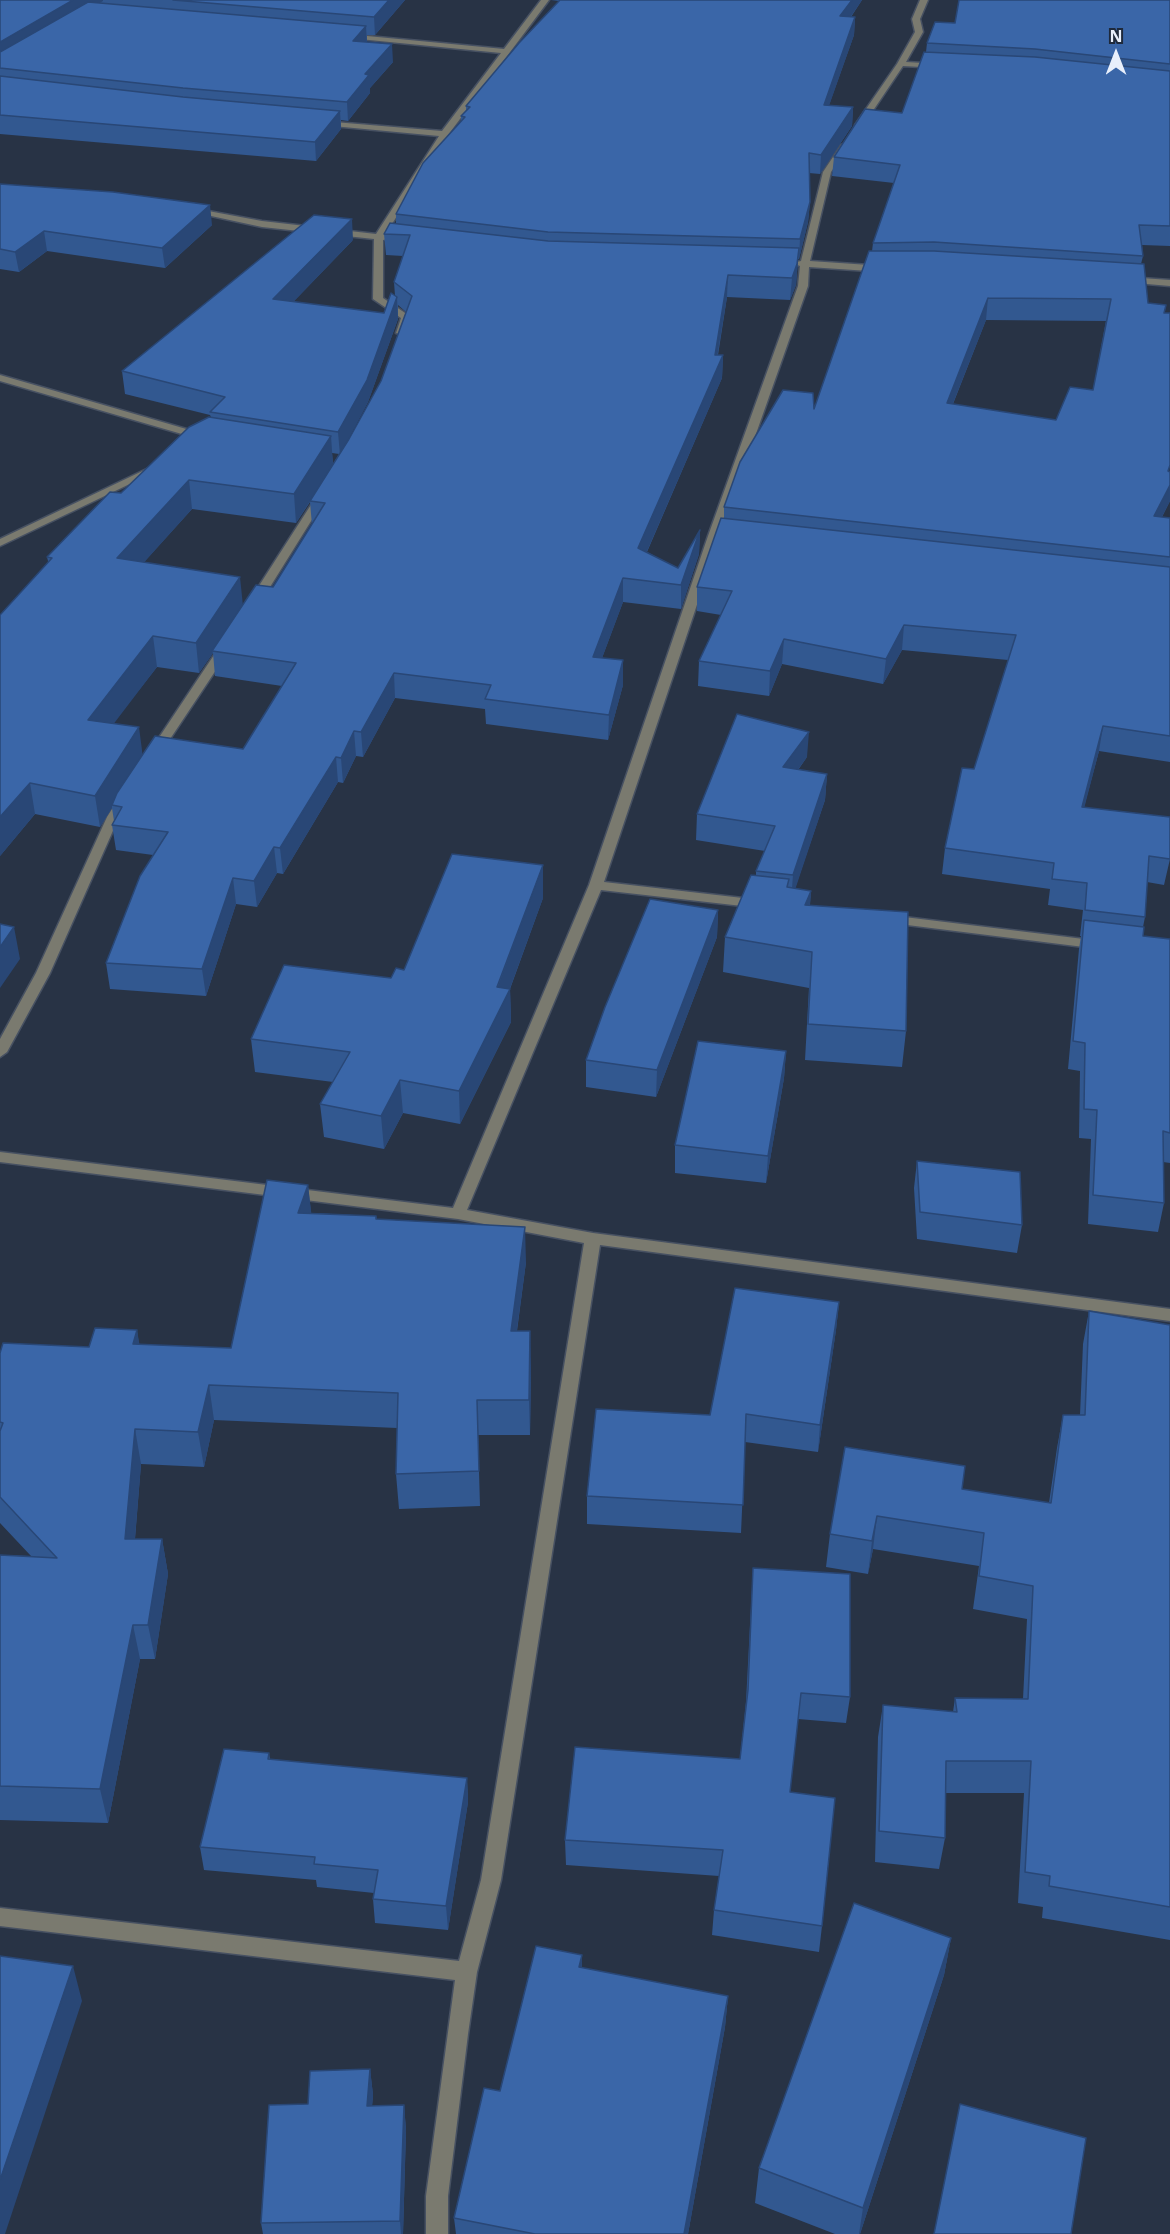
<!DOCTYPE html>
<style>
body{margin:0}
#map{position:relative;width:1170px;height:2234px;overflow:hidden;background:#283345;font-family:"Noto Sans",sans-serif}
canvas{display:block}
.north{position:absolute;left:1086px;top:24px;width:60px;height:60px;-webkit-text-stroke:4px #1e293b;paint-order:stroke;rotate:0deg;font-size:16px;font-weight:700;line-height:24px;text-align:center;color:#e8effb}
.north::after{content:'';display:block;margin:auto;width:21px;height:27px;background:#e8effb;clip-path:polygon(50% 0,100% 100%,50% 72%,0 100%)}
</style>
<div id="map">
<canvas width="1170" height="2234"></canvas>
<div class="north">N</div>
</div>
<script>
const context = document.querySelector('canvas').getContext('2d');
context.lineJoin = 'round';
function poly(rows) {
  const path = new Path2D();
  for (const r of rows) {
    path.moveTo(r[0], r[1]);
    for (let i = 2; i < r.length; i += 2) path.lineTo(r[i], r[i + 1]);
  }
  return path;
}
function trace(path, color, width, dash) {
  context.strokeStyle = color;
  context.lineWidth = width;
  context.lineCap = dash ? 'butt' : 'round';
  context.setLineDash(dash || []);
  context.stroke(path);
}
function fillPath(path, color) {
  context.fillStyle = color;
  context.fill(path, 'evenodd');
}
const minor = poly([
 [541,0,549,0,448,135,385,235,393,238,383,240,383,298,411,317,404,335,396,333,401,318,373,299,374,239,262,227,188,211,192,208,262,221,376,234,439,136,322,125,318,123,322,121,442,131,501,53,349,38,345,36,346,34,504,49,541,0],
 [920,0,928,0,920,19,923,32,906,62,940,64,944,66,940,68,903,66,862,127,856,127,855,125,897,64,915,32,912,19,920,0],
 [844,144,848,147,831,172,810,261,884,266,889,269,884,272,809,267,808,286,720,536,604,882,760,900,767,904,760,908,601,890,467,1210,593,1233,1170,1309,1170,1321,600,1245,501,1880,477,1972,468,2034,448,2196,448,2234,426,2234,426,2196,455,1980,0,1926,0,1908,459,1961,481,1880,584,1243,458,1219,0,1162,0,1152,453,1208,589,885,708,536,798,286,800,266,792,263,801,261,823,172,841,145,844,144],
 [1127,277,1170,280,1170,286,1124,282,1124,278,1127,277],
 [0,375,207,435,208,437,199,439,0,381,0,375],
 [155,465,160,468,159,470,0,546,0,539,155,465],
 [321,494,326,497,260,603,258,605,250,605,248,603,316,497,321,494],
 [224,645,230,649,158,757,150,757,148,754,220,646,224,645],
 [125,795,131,799,119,817,50,973,7,1052,0,1057,0,1039,36,973,107,817,120,796,125,795],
 [888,915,1100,941,1107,945,1100,949,883,922,881,919,888,915]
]);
const wall = poly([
 [0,0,405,0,375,35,367,35,367,42,393,62,370,88,370,93,348,121,341,120,341,129,316,161,0,134],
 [551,0,862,0,851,17,855,17,854,35,829,105,853,107,852,126,820,174,809,173,810,202,808,222,799,259,798,259,796,285,790,300,727,297,718,355,723,355,722,378,647,552,678,568,700,530,699,554,681,609,623,602,602,658,623,660,623,685,608,740,486,724,485,709,395,698,363,757,356,756,343,783,338,782,283,874,277,873,257,907,236,904,206,996,110,989,106,963,153,855,116,850,112,825,114,821,112,808,100,827,35,814,0,856,48,561,47,557,211,417,210,415,125,394,122,371,353,240,293,302,384,313,395,296,394,282,403,256,386,255,384,234,396,224,396,214,461,121,461,116,466,110,466,106,559,1],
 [398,305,406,312,381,381,349,439,342,451,368,402,398,319],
 [332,453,339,454,333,464],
 [310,502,312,525,273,587,243,605,144,562,192,509,296,523],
 [213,653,215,676,282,686,243,749,143,755,113,723,157,667,199,673],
 [1170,0,1170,246,1142,245,1143,256,1141,264,1148,303,1165,313,1170,501,1162,517,1170,518,1170,762,1099,751,1084,807,1170,859,1164,885,1147,882,1145,917,1143,927,1143,936,1170,939,1170,1163,1163,1162,1164,1203,1158,1232,1088,1224,1091,1139,1079,1138,1080,1071,1068,1069,1079,949,1081,936,1080,936,1083,910,1048,905,1050,889,942,874,945,848,974,769,1008,660,902,650,883,684,782,664,769,696,698,686,699,661,721,615,697,611,697,587,724,519,724,507,814,409,872,251,873,243,894,183,832,176,834,157,902,113,926,52,927,43,955,23],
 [986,320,1106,321,1093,390,1056,420,953,404],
 [0,184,212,225,165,268,47,251,19,272,0,269],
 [807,757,798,770,827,774,825,800,795,888,811,891,810,905,906,1031,902,1067,805,1060,809,988,723,972,725,937,756,875,756,871,765,851,696,840,697,814],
 [543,898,510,989,511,1022,460,1124,403,1113,384,1149,324,1137,320,1104,333,1082,255,1072,251,1039,391,978,404,970],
 [718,910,717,937,656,1097,586,1087,586,1060],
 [786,1051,784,1078,766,1183,675,1173,675,1145],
 [917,1161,1022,1225,1017,1253,917,1239,914,1188],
 [308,1185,311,1213,376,1216,377,1219,526,1262,517,1331,531,1366,530,1435,478,1435,480,1506,399,1509,396,1474,397,1428,214,1420,204,1467,141,1464,135,1539,162,1539,168,1574,155,1659,140,1659,108,1823,0,1820,0,1555,31,1556,0,1523,0,1353,89,1347,137,1330,139,1345,231,1348],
 [839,1302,836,1330,818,1452,745,1442,741,1533,587,1524,587,1496,710,1415],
 [1089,1311,1170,1325,1170,1940,1042,1918,1043,1907,1018,1903,1024,1793,945,1793,945,1838,939,1869,875,1862,878,1737,883,1705,953,1712,955,1698,1023,1699,1027,1619,973,1609,979,1566,873,1549,868,1574,826,1567,830,1534,845,1447,962,1489,1049,1503,1057,1448,1063,1415,1080,1415,1083,1344],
 [753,1568,850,1697,846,1723,798,1719,790,1792,822,1926,819,1952,712,1935,714,1910,719,1876,566,1865,565,1840,740,1759,746,1702],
 [269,1753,270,1759,467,1778,468,1802,448,1930,375,1923,373,1899,374,1893,317,1887,316,1880,204,1870,200,1847],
 [951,1938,944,1975,860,2234,835,2234,755,2203,759,2168],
 [582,1968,728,1996,725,2027,688,2234,456,2234,454,2218,500,2091],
 [370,2069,373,2095,372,2106,404,2105,406,2130,403,2234,263,2234,261,2223,308,2104]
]);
const shadedWall = poly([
 [73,0,103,0,103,1,0,61,0,42],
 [389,0,405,0,375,35,374,17],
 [852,0,862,0,839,34,840,16],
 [855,17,854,35,823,123,824,105],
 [366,26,367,44,353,41],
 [392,44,393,62,370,88,370,93,348,121,347,102,365,74],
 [853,107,852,126,820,174,821,155],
 [340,111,341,129,316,161,315,142],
 [810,202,808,222,799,259,800,239],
 [210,205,212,225,165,268,162,248],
 [352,219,353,240,275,321,273,299],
 [44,231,47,251,19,272,15,252],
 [799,248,796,285,790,300,792,278],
 [728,275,727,297,714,376,723,355,722,378,638,572,638,548,715,355],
 [397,297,398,319,368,402,340,455,338,432],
 [988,298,986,320,944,426,947,403],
 [331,436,333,465,296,523,294,494],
 [189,480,192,509,121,588,117,558],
 [1170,485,1170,501,1150,540,1154,516],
 [700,530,699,554,681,609,681,585],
 [240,577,243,606,212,651,213,653,199,673,196,643],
 [623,578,623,602,593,682,593,657],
 [904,625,902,650,883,684,886,659],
 [153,636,157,667,93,751,88,720],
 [784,639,782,664,769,696,770,671],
 [623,660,623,685,608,740,609,715],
 [394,673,395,698,363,757,361,732],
 [1103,726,1099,751,1078,832,1082,807],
 [139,727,143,758,112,805,112,808,100,827,95,796],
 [354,731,356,756,343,783,341,758],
 [809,732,807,757,781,793,783,767],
 [336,757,338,782,283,874,280,848],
 [827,774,825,800,791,902,793,875],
 [30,783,35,814,0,856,0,817],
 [274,847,277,873,257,907,254,881],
 [543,865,543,898,509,991,510,989,511,1022,460,1124,459,1091],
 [233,878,236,904,206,996,202,969],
 [811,891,808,926,805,905],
 [718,910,717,937,656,1097,657,1070],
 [14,927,20,959,0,988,0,947],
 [786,1051,784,1078,766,1183,768,1156],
 [400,1080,403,1113,384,1149,381,1116],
 [308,1185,312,1219,298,1213],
 [525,1227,526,1262,512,1366,511,1331],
 [839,1302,836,1330,818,1452,820,1425],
 [137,1330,143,1365,133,1344],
 [530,1331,531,1366,530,1435,529,1400],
 [209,1385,214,1420,204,1467,198,1432],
 [135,1429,141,1464,132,1574,125,1539],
 [877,1516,873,1549,868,1574,872,1541],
 [162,1539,168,1574,155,1659,148,1625],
 [133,1625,140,1659,108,1823,100,1789],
 [467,1778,468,1802,448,1930,446,1906],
 [951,1938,944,1975,860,2234,859,2234,863,2208],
 [582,1955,582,1986,579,1967],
 [73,1966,82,2001,5,2234,0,2234,0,2180],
 [728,1996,725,2027,688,2234,684,2234],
 [370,2069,373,2095,370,2132,367,2106],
 [404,2105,406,2130,403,2234,401,2234,400,2221]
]);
const building = poly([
 [0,0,73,0,0,42,0,0],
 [173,0,389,0,374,17,173,0],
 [560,0,852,0,840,16,855,17,824,105,853,107,821,155,809,153,810,202,800,239,548,232,396,214,423,163,465,117,461,116,470,107,466,106,519,43,560,0],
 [959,0,1170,0,1170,64,1035,49,927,43,935,22,955,23,959,0],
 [88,2,366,26,353,41,392,44,365,74,369,75,347,102,183,88,0,68,0,52,88,2],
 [924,52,1035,57,1170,71,1170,226,1139,225,1143,256,934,242,873,243,900,165,834,157,865,109,902,113,924,52],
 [0,76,183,97,340,111,315,142,0,115,0,76],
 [0,184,113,192,210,205,162,248,44,231,15,252,0,249,0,184],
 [314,215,352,219,273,299,384,313,391,293,397,297,367,380,338,432,210,412,225,397,122,371,314,215],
 [390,223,548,241,799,248,797,264,792,278,728,275,715,355,723,355,638,548,678,568,700,530,681,585,623,578,593,657,623,660,609,715,485,699,491,685,394,673,361,732,354,731,341,758,336,757,280,848,274,847,254,881,233,878,202,969,106,963,140,876,168,832,112,825,122,807,112,805,117,793,155,736,243,749,296,663,212,651,256,585,273,587,325,503,310,501,349,439,381,381,412,296,394,282,410,235,384,234,390,223],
 [869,251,934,251,1144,264,1148,303,1166,305,1164,313,1170,313,1170,465,1168,471,1170,472,1170,485,1154,516,1170,518,1170,557,724,507,740,462,783,390,813,393,814,409,869,251],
 [988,298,1111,299,1093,390,1070,387,1056,420,947,403,988,298],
 [209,417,331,436,294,494,189,480,117,558,240,577,196,643,153,636,88,720,139,727,95,796,30,783,0,817,0,615,52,558,47,557,110,492,121,493,189,427,209,417],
 [721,518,1170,567,1170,736,1103,726,1082,807,1170,817,1170,859,1149,856,1145,917,1085,910,1087,883,1052,879,1054,863,945,848,962,768,974,769,1016,635,904,625,886,659,784,639,770,671,699,661,732,591,697,587,721,518],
 [737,714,809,732,783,767,827,774,793,875,756,871,775,826,697,814,737,714],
 [452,854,543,865,497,987,510,989,459,1091,400,1080,381,1116,320,1104,350,1052,251,1039,284,965,391,978,396,968,404,970,452,854],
 [751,875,789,879,787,887,811,891,805,905,908,912,906,1031,808,1024,812,952,725,937,751,875],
 [650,899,718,910,657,1070,586,1060,605,1007,650,899],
 [1084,920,1144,927,1143,936,1170,939,1170,1133,1163,1131,1164,1203,1093,1195,1097,1110,1084,1109,1085,1043,1073,1041,1084,920],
 [0,924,14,927,0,947,0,924],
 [698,1041,786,1051,768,1156,675,1145,698,1041],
 [917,1161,1020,1172,1022,1225,920,1212,917,1161],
 [267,1180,308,1185,298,1213,376,1216,376,1219,525,1227,511,1331,530,1331,529,1400,477,1400,479,1471,396,1474,398,1393,209,1385,198,1432,135,1429,125,1539,162,1539,148,1625,133,1625,100,1789,0,1786,0,1555,57,1558,0,1497,0,1431,3,1423,0,1422,0,1353,3,1343,89,1347,95,1328,137,1330,133,1344,231,1348,267,1180],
 [735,1288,839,1302,820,1425,746,1414,743,1505,587,1496,596,1409,710,1415,735,1288],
 [1089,1311,1170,1325,1170,1907,1049,1886,1050,1876,1025,1872,1031,1761,946,1761,945,1838,879,1831,883,1705,957,1712,955,1698,1028,1699,1033,1586,979,1576,984,1533,877,1516,872,1541,830,1534,845,1447,965,1466,962,1489,1051,1503,1063,1415,1085,1415,1089,1311],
 [753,1568,850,1574,850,1697,801,1693,790,1792,835,1798,822,1926,714,1910,723,1850,565,1840,575,1747,740,1759,748,1690,753,1568],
 [224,1749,269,1753,268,1759,467,1778,446,1906,373,1899,378,1870,314,1864,315,1857,200,1847,224,1749],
 [854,1903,951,1938,863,2208,759,2168,854,1903],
 [536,1946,582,1955,579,1967,728,1996,684,2234,535,2234,454,2218,484,2088,500,2091,536,1946],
 [0,1956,73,1966,0,2180,0,1956],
 [370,2069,367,2106,404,2105,400,2221,261,2223,269,2105,308,2104,310,2071,370,2069],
 [960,2104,1086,2138,1071,2234,934,2234,960,2104]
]);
trace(minor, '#475162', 3);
fillPath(minor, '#7a7a6f');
fillPath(wall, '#325890');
fillPath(shadedWall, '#294776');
fillPath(building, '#3a66a8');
trace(building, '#294776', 1.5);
</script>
